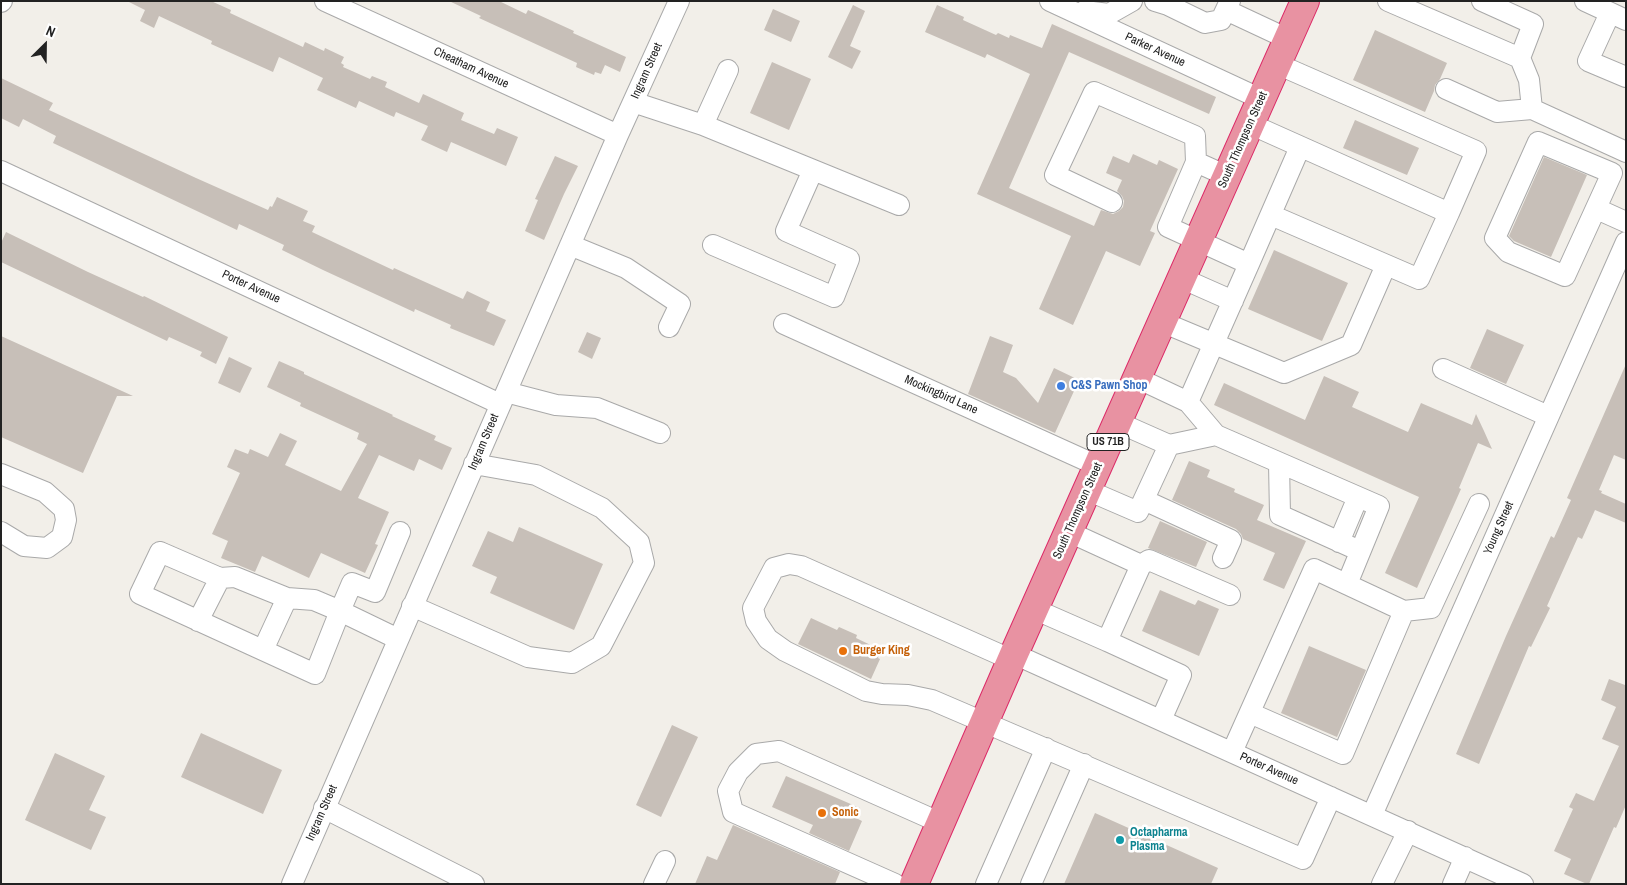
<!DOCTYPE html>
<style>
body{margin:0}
#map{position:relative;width:1627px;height:885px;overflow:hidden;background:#f2efe9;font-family:"Archivo Narrow",sans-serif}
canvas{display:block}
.frame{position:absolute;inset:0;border:2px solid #222;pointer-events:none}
.north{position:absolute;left:20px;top:20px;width:50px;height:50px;-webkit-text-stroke:4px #fff;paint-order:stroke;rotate:23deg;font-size:14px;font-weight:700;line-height:20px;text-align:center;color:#222}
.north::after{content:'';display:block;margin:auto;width:18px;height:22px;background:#222;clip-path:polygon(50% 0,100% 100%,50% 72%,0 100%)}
</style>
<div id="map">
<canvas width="1627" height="885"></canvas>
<div class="frame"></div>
<div class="north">N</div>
</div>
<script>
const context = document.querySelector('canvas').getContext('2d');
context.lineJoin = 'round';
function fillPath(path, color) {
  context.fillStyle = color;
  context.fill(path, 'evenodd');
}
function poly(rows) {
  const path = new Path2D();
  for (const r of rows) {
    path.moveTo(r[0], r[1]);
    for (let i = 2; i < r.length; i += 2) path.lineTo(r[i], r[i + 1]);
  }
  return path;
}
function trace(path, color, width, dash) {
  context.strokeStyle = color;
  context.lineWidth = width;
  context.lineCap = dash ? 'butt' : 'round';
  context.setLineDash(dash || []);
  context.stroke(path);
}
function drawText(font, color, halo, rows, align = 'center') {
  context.font = font + ' "Archivo Narrow",sans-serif';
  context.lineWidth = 5;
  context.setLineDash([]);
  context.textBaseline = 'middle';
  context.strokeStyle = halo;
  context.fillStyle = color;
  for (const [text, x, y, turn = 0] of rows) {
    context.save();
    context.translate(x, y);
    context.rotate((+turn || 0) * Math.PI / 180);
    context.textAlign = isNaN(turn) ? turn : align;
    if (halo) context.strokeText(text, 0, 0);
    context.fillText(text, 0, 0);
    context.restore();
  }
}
const building = poly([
 [127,1,211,1,231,10,230,13,303,47,305,42,324,51,325,48,344,57,341,63,344,65,343,67,370,79,372,76,387,82,385,87,419,103,423,94,464,113,461,120,494,134,497,128,518,137,506,166,451,142,447,152,421,140,428,126,396,112,394,117,359,101,356,108,317,90,323,78,279,57,273,72,211,44,212,41,159,16,154,28,140,21,145,10],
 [449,1,499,1,526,14,528,10,574,31,573,33,626,57,620,72,605,65,601,74,595,72,594,75,576,67,577,63,479,18,481,16],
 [853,5,865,11,850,46,861,51,852,69,828,57],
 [937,5,964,17,963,20,996,35,998,33,1009,38,1010,35,1042,48,1052,24,1216,97,1209,114,1069,52,1009,188,1094,226,1101,210,1113,214,1119,211,1123,207,1124,201,1122,196,1117,191,1122,180,1106,173,1113,156,1129,163,1133,154,1157,165,1159,160,1178,169,1150,231,1155,233,1140,266,1106,251,1073,325,1039,309,1071,236,977,194,1030,74,987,54,985,58,925,32],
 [773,9,800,21,791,42,764,30],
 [1375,30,1447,63,1440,79,1435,85,1434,91,1425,112,1353,80],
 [772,62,811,79,789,130,750,113],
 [1,78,53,103,49,110,196,178,268,210,270,206,272,207,277,197,308,211,303,221,315,226,312,232,393,270,394,268,463,299,467,291,490,302,486,311,506,320,494,346,450,328,451,325,415,309,414,312,323,270,282,250,284,245,239,224,237,230,53,143,56,136,23,119,19,127,1,118],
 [1355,120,1419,148,1407,175,1343,148],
 [555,156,578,166,564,194,544,240,525,231,538,200,535,199],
 [1544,157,1587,175,1551,257,1514,241,1509,236],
 [6,232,88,272,143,297,144,296,228,337,216,364,200,356,202,352,169,337,167,341,1,262,1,243],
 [1274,250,1348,283,1322,341,1248,309],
 [1487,329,1524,345,1506,384,1470,368],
 [587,332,601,338,592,359,578,352],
 [1,336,133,396,117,396,83,473,1,437],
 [990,336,1013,345,1003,372,1016,378,1038,403,1054,368,1079,380,1055,433,968,394],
 [229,357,252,368,240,393,218,383],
 [279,361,304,372,304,374,393,415,392,416,436,436,434,440,452,448,442,470,419,459,414,471,379,455,358,498,389,512,375,544,378,545,365,573,321,553,309,578,262,556,255,572,221,558,228,541,212,534,240,473,227,467,235,449,248,454,250,449,268,457,280,433,297,441,285,465,341,491,367,444,357,439,359,433,300,406,301,403,267,387],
 [1626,364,1626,460,1614,455,1599,490,1602,491,1601,493,1626,504,1626,523,1595,510,1582,539,1578,537,1547,606,1550,608,1531,647,1529,646,1479,764,1456,754,1506,636,1551,536,1554,538,1571,500,1567,498],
 [1324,376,1359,392,1352,407,1408,432,1421,403,1472,425,1476,414,1484,431,1492,449,1478,443,1459,488,1461,489,1417,588,1385,573,1419,497,1214,405,1224,383,1305,420],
 [1189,461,1210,470,1207,477,1235,489,1234,492,1264,505,1257,520,1306,541,1284,589,1263,580,1275,553,1243,539,1241,534,1236,529,1172,500],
 [1160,521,1207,542,1196,567,1148,548],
 [519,527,603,564,574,630,490,593,497,577,472,566,488,531,513,542],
 [1160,590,1195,605,1198,600,1219,609,1199,656,1142,631],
 [811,618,837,630,839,627,857,635,856,638,881,650,878,658,880,659,871,679,798,644],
 [1309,646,1366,670,1337,737,1281,713],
 [1609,679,1625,685,1626,683,1626,805,1616,828,1614,827,1589,884,1587,884,1564,874,1571,859,1554,851,1573,809,1569,807,1576,793,1594,801,1619,746,1602,739,1616,707,1601,700],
 [672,725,698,737,661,817,636,805],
 [201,733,282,770,263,814,181,777],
 [55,753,105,776,89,810,106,817,91,850,25,820],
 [786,776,860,808,856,818,862,821,849,851,809,833,813,825,772,807],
 [1095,813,1218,868,1211,884,1064,884],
 [733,825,840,872,835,884,695,884,707,856,717,860]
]);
const minor = poly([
 [325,1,618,135],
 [1050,1,1261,99],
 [1155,1,1168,5,1205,23,1221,20,1230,1],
 [1388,1,1520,58,1529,80,1532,109,1626,152],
 [1482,1,1533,24,1520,58],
 [1585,1,1626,20],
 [1,2,2,1],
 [1226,10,1288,39],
 [1084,11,1109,14,1132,1],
 [1610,13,1588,61,1626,77],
 [1446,89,1497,112,1532,109],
 [633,102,703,125,899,205],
 [1250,124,1449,213,1476,151,1277,64],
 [703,125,728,70],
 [1538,142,1612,173,1565,276,1508,252,1495,238,1538,142],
 [1196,162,1168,227,1249,264,1300,147],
 [1,171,500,404],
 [1112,202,1055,175,1094,92,1195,136,1196,162,1227,176],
 [1597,209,1626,222],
 [1271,215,1419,279,1449,213],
 [570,245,626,268,680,304,669,327],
 [713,245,834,297,849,259,786,231,813,170],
 [1181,278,1233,301],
 [1162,322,1284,373,1351,345,1386,265],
 [784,324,1098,466],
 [1443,369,1548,416],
 [1137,378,1188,402,1216,435,1379,506,1347,584],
 [506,392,556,405,597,408,660,433],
 [1188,402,1249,264],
 [1169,445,1216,435],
 [1279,463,1280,515,1360,551],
 [1,474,45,492,64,509,66,520,62,537,47,548,24,546,1,532],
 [1087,490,1138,512,1169,445,1117,422],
 [1144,500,1231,540,1223,558],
 [1069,532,1141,565,1107,641,1181,675,1161,720],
 [1339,542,1358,497],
 [160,552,220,578,235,577,287,598,314,600,340,611,315,674,140,594,160,552],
 [1141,565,1149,560,1230,595],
 [412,606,528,657,572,663,601,646,644,563,639,542,602,508,536,475,474,464],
 [1034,609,1107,641],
 [1404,611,1431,608,1479,504],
 [198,621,220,578],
 [398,639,340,611,352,583,375,592,400,532],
 [263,650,287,598],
 [1014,654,1523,884],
 [1012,660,801,566,789,564,774,568,753,608,756,621,768,639,785,651,866,691,882,694,908,695,932,700,1303,859,1331,797],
 [1232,752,1314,569,1404,611,1343,754,1250,713],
 [324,808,474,884],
 [1372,815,1626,242],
 [292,884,618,135,679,1],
 [654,884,665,861],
 [895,884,733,812,728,791,738,772,756,754,779,751,941,823],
 [986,884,1046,748],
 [1031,884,1084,764],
 [1382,884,1408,831],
 [1453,884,1465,857]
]);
const highway = poly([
 [914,884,1014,654,1305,1]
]);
const markers = [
 [1061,386,5,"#3f7fe0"],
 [843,651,5,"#e8710a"],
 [822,813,5,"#e8710a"],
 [1120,840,5,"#0f9aa8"]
];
const shields = [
 [1108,442,42]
];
const shieldNames = [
 ["US 71B",1108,442]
];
const streetNames = [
 ["Parker Avenue",1155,50,25],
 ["Cheatham Avenue",471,68,25],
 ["Ingram Street",647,71,-66],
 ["South Thompson Street",1243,140,-66],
 ["Porter Avenue",251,287,25],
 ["Mockingbird Lane",941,395,24],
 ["Ingram Street",484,442,-67],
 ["South Thompson Street",1078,511,-66],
 ["Young Street",1499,528,-66],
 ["Porter Avenue",1269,769,24],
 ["Ingram Street",322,813,-66]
];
const shopNames = [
 ["C&S Pawn Shop",1071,386]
];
const foodNames = [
 ["Burger King",853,651],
 ["Sonic",832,813]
];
const cultureNames = [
 ["Octapharma",1130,833],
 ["Plasma",1130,847]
];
fillPath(building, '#c7bfb8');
trace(minor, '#a9a9a9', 22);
trace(highway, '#dc2a67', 30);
trace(minor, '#fff', 20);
trace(highway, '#e892a2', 28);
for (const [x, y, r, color] of markers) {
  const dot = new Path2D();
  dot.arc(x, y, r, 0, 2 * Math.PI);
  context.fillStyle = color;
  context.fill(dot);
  trace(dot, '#fff', 2);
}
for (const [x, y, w] of shields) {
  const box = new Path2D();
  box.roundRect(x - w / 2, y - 8.5, w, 17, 4);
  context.fillStyle = '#fff';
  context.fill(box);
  trace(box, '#222', 1);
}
drawText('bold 11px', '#222', null, shieldNames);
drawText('12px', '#222', '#fff', streetNames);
drawText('bold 12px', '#366cbe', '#fff', shopNames, 'left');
drawText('bold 12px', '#c56008', '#fff', foodNames, 'left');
drawText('bold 12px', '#0d838f', '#fff', cultureNames, 'left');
</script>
